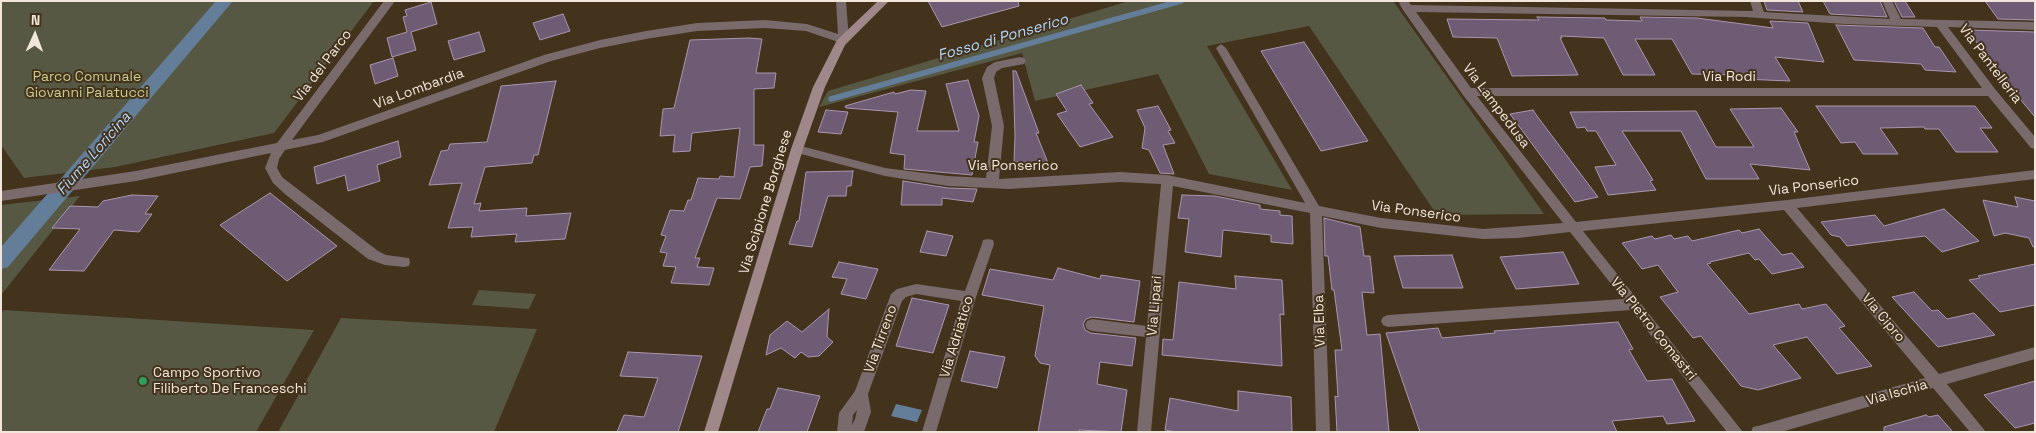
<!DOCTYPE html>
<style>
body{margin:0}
#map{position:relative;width:2036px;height:433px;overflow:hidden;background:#43321c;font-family:"Space Grotesk",sans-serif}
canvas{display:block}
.frame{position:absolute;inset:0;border:2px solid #f1e6d9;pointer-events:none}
.north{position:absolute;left:10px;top:10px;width:50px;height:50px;-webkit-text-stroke:4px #43321c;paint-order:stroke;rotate:2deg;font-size:14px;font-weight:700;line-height:20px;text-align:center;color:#f1e6d9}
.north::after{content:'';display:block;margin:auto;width:18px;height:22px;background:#f1e6d9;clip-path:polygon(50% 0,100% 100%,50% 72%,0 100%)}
</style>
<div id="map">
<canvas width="2036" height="433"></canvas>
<div class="frame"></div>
<div class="north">N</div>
</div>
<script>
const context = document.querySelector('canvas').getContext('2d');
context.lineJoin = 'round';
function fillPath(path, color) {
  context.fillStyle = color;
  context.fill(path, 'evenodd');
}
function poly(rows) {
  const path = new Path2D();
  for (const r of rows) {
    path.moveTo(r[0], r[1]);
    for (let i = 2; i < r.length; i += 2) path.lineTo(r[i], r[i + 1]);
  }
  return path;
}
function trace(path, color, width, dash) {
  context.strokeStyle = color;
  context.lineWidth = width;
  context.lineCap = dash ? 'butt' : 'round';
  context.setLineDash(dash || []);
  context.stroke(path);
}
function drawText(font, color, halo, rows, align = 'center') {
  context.font = font + ' "Space Grotesk",sans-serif';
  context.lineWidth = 4;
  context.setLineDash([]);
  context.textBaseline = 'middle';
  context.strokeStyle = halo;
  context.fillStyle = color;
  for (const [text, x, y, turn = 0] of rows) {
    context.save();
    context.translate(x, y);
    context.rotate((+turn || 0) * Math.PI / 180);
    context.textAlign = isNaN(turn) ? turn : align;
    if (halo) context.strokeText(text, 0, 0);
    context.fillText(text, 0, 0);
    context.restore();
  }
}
const green = poly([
 [374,1,274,133,115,167,24,178,1,145,2,1],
 [1129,1,1393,1,1544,214,1437,215,1309,26,1207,46,1292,190,1209,174,1158,74,1035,101,1022,53,819,107,828,91],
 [80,196,1,295,1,205],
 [479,290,536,294,529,309,472,305],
 [4,310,314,330,256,432,1,432,1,313],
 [341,318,537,329,494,432,278,432]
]);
const water = poly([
 [896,404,922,410,917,422,891,416]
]);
const stream = poly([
 [831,99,1181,1]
]);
const canal = poly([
 [216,1,233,1,8,267,1,269,1,247,216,1]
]);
const building = poly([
 [928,1,1018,1,1019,6,942,27,928,1],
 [1764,1,1798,1,1803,12,1767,10,1764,1],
 [1823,1,1880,1,1887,17,1830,14,1823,1],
 [1894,1,1905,1,1915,17,1902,17,1894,1],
 [1985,1,2035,1,2035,20,1998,19,1985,1],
 [431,2,437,24,411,32,416,50,392,57,387,38,407,32,403,17,407,16,405,10,431,2],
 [563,14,570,31,540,40,533,23,563,14],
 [1537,17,1605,18,1606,20,1642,21,1640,17,1697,18,1773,28,1770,21,1808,23,1824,62,1775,57,1790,81,1742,79,1740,75,1692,74,1672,39,1635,39,1655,75,1623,75,1604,38,1561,36,1562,38,1560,38,1578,75,1512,76,1497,38,1453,37,1447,19,1539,20,1537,17],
 [1836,25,1923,28,1935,47,1939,47,1956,72,1925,70,1921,64,1854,60,1836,25],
 [1968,30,2035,32,2035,117,1984,56,1986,56,1968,30],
 [479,32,485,51,454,60,448,41,479,32],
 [749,38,762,39,756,73,776,73,774,88,754,89,754,145,764,145,762,166,750,167,740,199,717,198,695,258,700,258,697,267,714,268,709,285,671,283,676,267,663,266,667,253,660,252,666,236,661,235,670,210,684,211,688,200,691,200,698,178,719,179,720,176,734,177,740,128,692,133,690,151,673,152,675,135,660,136,663,109,674,108,690,40,749,38],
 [1304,42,1342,101,1368,141,1321,151,1261,51,1304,42],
 [393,58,398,76,375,84,370,65,393,58],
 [1013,71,1016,71,1039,133,1036,133,1048,163,1014,162,1015,136,1013,71],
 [968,80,979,116,974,142,978,142,972,175,904,169,905,155,890,153,898,112,846,108,845,106,894,92,895,94,911,90,926,91,917,131,959,131,946,84,968,80],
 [556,81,538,155,534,155,532,163,485,167,474,204,481,203,479,211,527,208,526,216,571,213,565,239,515,242,517,234,471,237,473,227,448,228,462,183,429,185,441,151,448,150,450,144,487,142,501,86,556,81],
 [1081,85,1093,103,1089,104,1113,137,1080,147,1057,114,1067,111,1056,94,1081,85],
 [1158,106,1171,130,1168,131,1175,143,1163,145,1174,174,1160,173,1149,150,1142,148,1145,128,1137,110,1158,106],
 [1816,106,1975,106,1992,128,1980,128,1998,152,1956,152,1939,129,1925,129,1924,127,1880,128,1898,154,1863,154,1855,142,1841,143,1816,106],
 [1781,108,1798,132,1794,132,1810,170,1750,164,1759,179,1706,179,1681,131,1622,131,1653,180,1650,181,1656,190,1608,195,1595,167,1616,165,1596,131,1587,131,1585,127,1577,128,1570,112,1696,111,1716,147,1754,147,1730,109,1781,108],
 [826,110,848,112,841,134,818,132,826,110],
 [1533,110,1537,116,1598,197,1575,202,1510,114,1533,110],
 [398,141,401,157,377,165,380,181,348,191,345,175,317,184,314,167,398,141],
 [853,171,851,186,847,186,846,196,828,196,812,247,789,244,797,221,799,221,806,172,853,171],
 [903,181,948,188,977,189,973,202,942,198,942,205,901,205,903,181],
 [270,193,337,246,287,281,220,225,270,193],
 [132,195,158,196,145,214,152,214,139,232,114,230,84,271,49,270,80,229,52,228,70,206,98,207,103,201,132,195],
 [1182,195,1215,196,1260,205,1260,209,1280,211,1280,215,1292,216,1293,244,1271,242,1271,235,1223,230,1221,257,1185,252,1189,219,1178,218,1182,195],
 [2015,197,2035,201,2035,247,2033,247,2029,238,2005,233,1994,236,1983,200,2018,207,2015,197],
 [1944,209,1979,241,1942,252,1925,236,1847,246,1840,237,1831,235,1821,222,1875,215,1884,226,1944,209],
 [1324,218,1360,227,1364,256,1370,256,1374,293,1362,292,1367,335,1380,334,1389,432,1337,432,1335,396,1338,397,1335,350,1342,350,1334,290,1332,290,1328,256,1325,256,1324,218],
 [1759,229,1782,255,1792,253,1804,267,1772,274,1759,259,1755,260,1749,253,1710,262,1711,263,1707,264,1749,314,1799,304,1802,309,1826,304,1845,326,1839,328,1872,366,1837,374,1807,337,1773,345,1801,378,1758,390,1741,386,1701,336,1693,338,1660,297,1678,292,1658,265,1642,269,1622,243,1652,236,1655,239,1671,235,1674,239,1688,236,1692,241,1739,230,1742,233,1759,229],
 [927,231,953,236,946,256,920,252,927,231],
 [1563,252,1579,284,1516,289,1500,257,1563,252],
 [1452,255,1463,288,1403,288,1394,256,1452,255],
 [839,262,878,269,866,299,841,294,847,279,832,277,839,262],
 [2035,264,2035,305,2000,312,1969,280,1980,278,1978,276,2035,264],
 [1058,268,1100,279,1101,275,1140,281,1134,322,1092,317,1086,319,1083,324,1085,330,1091,333,1136,338,1132,366,1100,362,1097,384,1127,390,1121,432,1079,430,1079,432,1038,432,1050,365,1040,363,1035,356,1044,306,982,295,990,269,1053,280,1058,268],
 [1235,276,1282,280,1284,315,1280,314,1282,366,1162,355,1163,339,1173,340,1179,282,1236,289,1235,276],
 [1914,292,1932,311,1938,310,1947,319,1974,313,1995,335,1938,347,1892,297,1914,292],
 [912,298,949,305,933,353,896,346,912,298],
 [829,309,827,337,833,342,819,356,808,357,801,352,795,358,781,348,766,355,770,335,787,321,802,332,829,309],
 [1618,322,1633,349,1629,350,1647,381,1672,379,1695,421,1667,424,1663,416,1612,421,1617,432,1420,432,1386,333,1438,328,1442,338,1495,333,1494,331,1618,322],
 [970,351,1005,357,997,388,961,381,970,351],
 [628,352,702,356,678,432,617,432,624,415,644,417,658,378,620,376,628,352],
 [2035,381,2035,423,2015,428,1984,395,2035,381],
 [778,388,820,396,807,432,758,432,767,409,770,409,778,388],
 [1238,391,1291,397,1292,432,1176,432,1165,430,1170,398,1238,411,1238,391],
 [1926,415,1929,417,1938,415,1953,432,1884,432,1884,427,1926,415]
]);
const minor = poly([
 [384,1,395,1,292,140,318,135,544,55,600,40,646,31,697,23,765,20,807,24,838,34,836,1,846,1,849,40,844,44,806,31,765,28,697,31,646,39,600,48,551,61,323,142,285,150,279,159,277,168,282,177,378,251,386,255,409,258,410,262,409,266,404,267,385,265,368,259,286,195,273,183,265,168,271,153,136,181,1,201,1,191,136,171,277,143,384,1],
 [1400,1,1408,1,1411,5,1753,11,1750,1,1760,1,1764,12,1890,19,1882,1,1892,1,1901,19,2035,22,2035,30,1948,27,1995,89,2035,137,2035,149,2031,148,1988,96,1477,96,1576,222,1787,200,2035,170,2035,179,1797,208,1939,374,2035,347,2035,359,1947,384,1986,432,1970,432,1933,388,1781,432,1751,432,1753,427,1758,426,1925,378,1784,210,1583,231,1743,432,1727,432,1631,310,1388,327,1383,325,1381,321,1383,317,1388,315,1623,299,1570,232,1518,238,1483,239,1381,228,1322,216,1330,432,1316,432,1310,213,1173,186,1151,432,1137,432,1146,337,1092,331,1087,329,1085,325,1087,321,1092,319,1147,326,1161,184,1120,182,1009,189,948,186,885,176,797,153,791,149,797,145,885,168,948,176,986,178,992,126,982,78,987,67,995,62,1020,57,1024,58,1026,61,1024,64,1002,68,996,72,994,78,1004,126,999,179,1120,172,1167,175,1305,203,1216,48,1221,44,1226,48,1319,206,1381,218,1483,229,1563,223,1463,95,1403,10,1399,3,1400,1],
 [1416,12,1745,17,1844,24,1937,27,1982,88,1471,88,1416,12],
 [988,239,993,240,994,244,976,297,936,432,922,432,961,301,916,294,906,297,902,301,868,394,871,412,864,432,837,432,839,413,855,391,891,294,897,289,916,284,965,291,982,244,983,240,988,239],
 [857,410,855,419,852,425,853,415,857,410]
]);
const secondary = poly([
 [878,1,889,1,845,45,825,87,803,149,718,432,704,432,791,149,813,87,837,40,878,1]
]);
const markers = [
 [143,381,5,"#2e9e5b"]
];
const streetNames = [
 ["Via Pantelleria",1990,64,53],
 ["Via del Parco",323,66,-53],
 ["Via Rodi",1729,77],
 ["Via Lombardia",419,89,-20],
 ["Via Lampedusa",1496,106,53],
 ["Via Ponserico",1013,166],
 ["Via Ponserico",1814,186,-7],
 ["Via Scipione Borghese",766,202,-73],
 ["Via Ponserico",1416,212,8],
 ["Via Lipari",1155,306,-85],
 ["Via Cipro",1883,318,50],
 ["Via Elba",1320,321,-92],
 ["Via Pietro Comastri",1653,329,51],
 ["Via Adriatico",957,337,-73],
 ["Via Tirreno",881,339,-70],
 ["Via Ischia",1897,393,-16]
];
const parkNames = [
 ["Parco Comunale",87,77],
 ["Giovanni Palatucci",87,93]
];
const poiNames = [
 ["Campo Sportivo",153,373],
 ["Filiberto De Franceschi",153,389]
];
const waterNames = [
 ["Fosso di Ponserico",1003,38,-16],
 ["Fiume Loricina",94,154,-49]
];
fillPath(green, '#565844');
fillPath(water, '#647e9a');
trace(stream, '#647e9a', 5.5);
fillPath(canal, '#647e9a');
fillPath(building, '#6e5c74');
trace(building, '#aa96af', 1);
fillPath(minor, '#796a6c');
fillPath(secondary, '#9f878a');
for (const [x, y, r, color] of markers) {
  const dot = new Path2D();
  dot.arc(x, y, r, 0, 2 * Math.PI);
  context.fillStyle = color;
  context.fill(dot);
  trace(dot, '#43321c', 2);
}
drawText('14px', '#f1e6d9', '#43321c', streetNames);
drawText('14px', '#c8cd8e', '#43321c', parkNames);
drawText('14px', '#f1e6d9', '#43321c', poiNames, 'left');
drawText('italic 15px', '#b1d6fc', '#43321c', waterNames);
</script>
